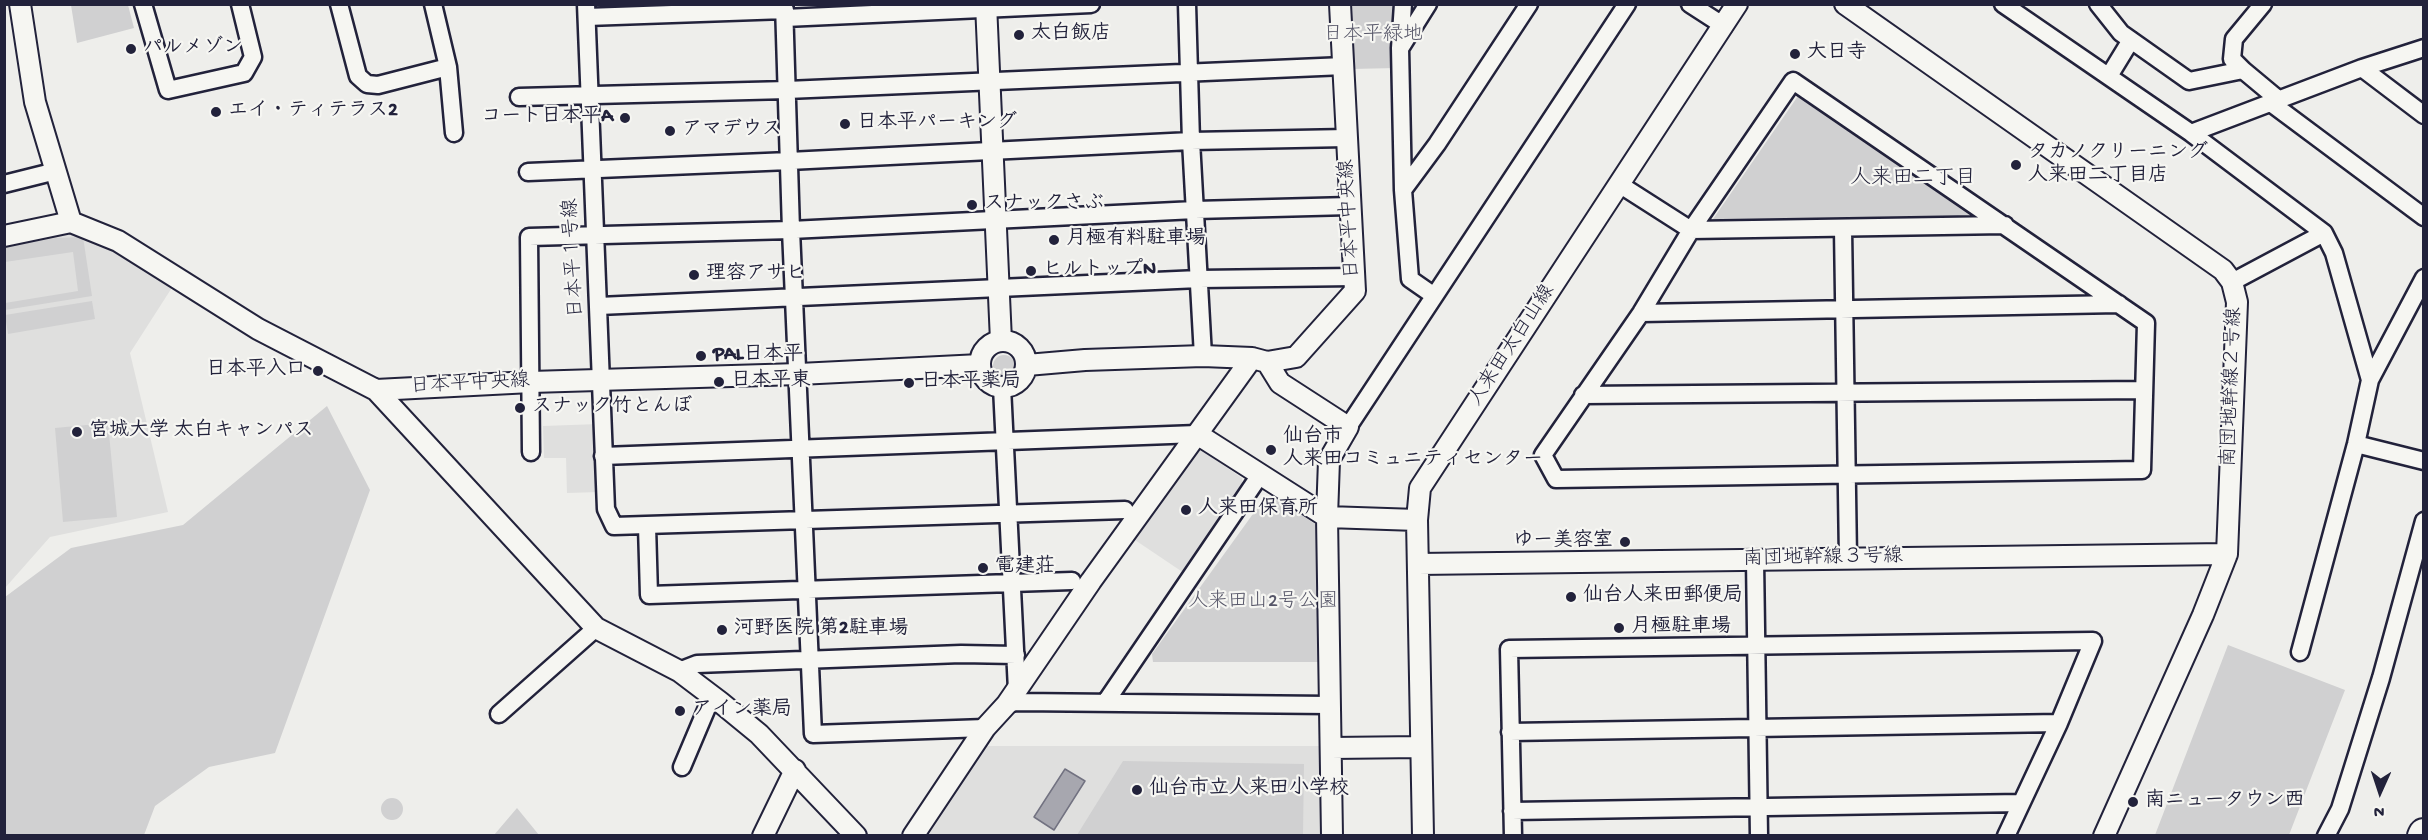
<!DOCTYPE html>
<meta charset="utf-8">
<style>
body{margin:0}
#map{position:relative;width:2428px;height:840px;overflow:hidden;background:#eeeeeb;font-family:"Gochi Hand",sans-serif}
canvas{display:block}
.frame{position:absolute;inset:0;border:6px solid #22223b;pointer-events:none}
.north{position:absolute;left:2350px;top:762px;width:60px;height:60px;-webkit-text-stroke:4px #f6f6f2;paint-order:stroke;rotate:183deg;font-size:16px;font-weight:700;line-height:24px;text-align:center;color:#22223b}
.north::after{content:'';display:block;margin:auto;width:21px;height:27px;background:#22223b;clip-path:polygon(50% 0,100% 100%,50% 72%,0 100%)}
</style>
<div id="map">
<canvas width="2428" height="840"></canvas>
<div class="frame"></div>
<div class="north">N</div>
</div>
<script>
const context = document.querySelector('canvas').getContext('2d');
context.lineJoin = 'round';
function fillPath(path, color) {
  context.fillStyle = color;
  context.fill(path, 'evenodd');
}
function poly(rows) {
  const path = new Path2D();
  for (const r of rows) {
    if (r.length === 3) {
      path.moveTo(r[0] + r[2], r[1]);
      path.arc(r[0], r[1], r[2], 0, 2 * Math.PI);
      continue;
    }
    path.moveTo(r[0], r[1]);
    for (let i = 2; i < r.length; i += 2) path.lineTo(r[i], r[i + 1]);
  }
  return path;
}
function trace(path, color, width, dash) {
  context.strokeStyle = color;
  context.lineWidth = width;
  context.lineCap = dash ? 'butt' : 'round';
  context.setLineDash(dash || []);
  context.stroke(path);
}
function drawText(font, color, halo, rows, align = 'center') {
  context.font = font + ' "Gochi Hand","Klee One",sans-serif';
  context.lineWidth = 4.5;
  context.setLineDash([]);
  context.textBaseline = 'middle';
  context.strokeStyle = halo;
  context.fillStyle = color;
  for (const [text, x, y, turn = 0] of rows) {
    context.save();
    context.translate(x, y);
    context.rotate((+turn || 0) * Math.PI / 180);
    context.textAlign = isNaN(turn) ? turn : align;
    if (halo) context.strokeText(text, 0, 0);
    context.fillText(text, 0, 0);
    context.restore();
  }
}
const built = poly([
 [79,231,119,249,173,286,130,353,168,512,50,537,5,588,5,244],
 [599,424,600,492,567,493,566,458,544,458,543,426],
 [1201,450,1242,478,1242,485,1184,573,1129,536,1192,452],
 [981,746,1322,746,1323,835,920,836]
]);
const green = poly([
 [71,5,128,5,134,28,77,43],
 [1349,5,1395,5,1397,68,1351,69],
 [1798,96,1981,214,1979,219,1711,222],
 [83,237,92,296,5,310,5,303,78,291,73,252,5,262,5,247,55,238],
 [92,301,95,319,8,334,5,315],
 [1004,366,11],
 [327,406,370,490,275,753,209,767,155,806,144,835,5,835,5,597,71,548,183,525],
 [108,423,117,517,63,522,55,428],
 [1276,498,1315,524,1321,535,1323,662,1153,662,1152,654,1263,500],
 [2228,645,2345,690,2289,835,2155,835],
 [1123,761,1304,764,1303,835,1077,835],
 [392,809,11],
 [517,808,539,835,494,835]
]);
const water = poly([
 [1065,769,1085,781,1054,830,1034,817,1065,769]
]);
const minor = poly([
 [143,4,168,90,244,73,253,57,240,4],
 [339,4,358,76,367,84,378,85,448,67],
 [433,4,448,67,454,133],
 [586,4,606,509,614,526,1125,510],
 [784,4,791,230,813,734,985,728],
 [1187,4,1191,141,1203,356],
 [1403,4,1400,48,1403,190,1410,279,1433,295],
 [1690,4,1724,26],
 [2003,4,2191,133,2324,233,2334,253,2370,380],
 [2098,4,2121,33,2189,81,2243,70,2279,100],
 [587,17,785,10],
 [785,18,1091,4],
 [1401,47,1428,4],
 [2362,68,2424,115],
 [2243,70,2232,59,2234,39,2263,4],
 [2109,76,2131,40],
 [1793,81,2146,323,2142,470,1556,479,1543,455,1641,313,1691,230,1793,81],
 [519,97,787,90,1344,66],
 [2271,103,2424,217],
 [2191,133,2362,68,2424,48],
 [528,172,789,161,1191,141,1347,138],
 [4,184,56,171],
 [1619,184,1691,230,2005,225],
 [1403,190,1437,144,1529,4],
 [1843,229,1848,558],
 [2232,282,2324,233],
 [599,306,1199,279,1354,277],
 [1641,313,2119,304],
 [1002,387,1017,690],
 [1583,395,2144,390],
 [1348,427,1627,4],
 [2356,444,2424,461],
 [531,452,529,237,791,230,1195,210,1350,206],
 [603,456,1197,434],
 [647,526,649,595,1072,581],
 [1755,560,1759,836],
 [2300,652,2356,444,2370,380,2424,278],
 [679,671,697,664,961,654,1016,655],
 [1105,703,1260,475],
 [1007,704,1017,702,1330,705],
 [499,714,596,628],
 [1510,732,2059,723],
 [682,767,712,696],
 [1512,811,2021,803],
 [1513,836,1509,649,2093,641,2059,723,2006,836],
 [2326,836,2340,809,2381,678,2424,521]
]);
const tertiary = poly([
 [20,4,35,102,71,222],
 [986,4,1001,341],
 [1845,4,2223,270,2232,282,2237,302,2227,554,2203,615,2104,836],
 [4,236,71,222,118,241,258,329,376,390,531,382,799,374,980,365],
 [1003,364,23],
 [1267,362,1280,383,1348,427,1329,460,1327,517,1332,836],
 [1027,365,1085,360,1203,356,1252,358,1267,362,1296,357,1355,291,1340,4],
 [376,390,596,628,679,671,720,702,759,734,856,836],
 [1197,434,1327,517,1417,520],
 [1418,564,2227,554],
 [1331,748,1421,747],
 [763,836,795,770],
 [913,836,985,728,1007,704,1091,581,1252,358],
 [1423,836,1417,520,1420,488,1737,4]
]);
const motorway = poly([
 [2423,836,2424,834]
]);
const markers = [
 [1019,35,6,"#22223b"],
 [131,49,6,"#22223b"],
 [1795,54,6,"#22223b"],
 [216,112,6,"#22223b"],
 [625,118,6,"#22223b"],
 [845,124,6,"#22223b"],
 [670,131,6,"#22223b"],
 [2016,165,6,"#22223b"],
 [972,205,6,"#22223b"],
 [1054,240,6,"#22223b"],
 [1031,271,6,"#22223b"],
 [694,275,6,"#22223b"],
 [701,356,6,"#22223b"],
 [318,371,6,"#22223b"],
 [719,382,6,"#22223b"],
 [909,383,6,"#22223b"],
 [520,408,6,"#22223b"],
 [77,432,6,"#22223b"],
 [1271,450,6,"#22223b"],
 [1186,510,6,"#22223b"],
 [1625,542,6,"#22223b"],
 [983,568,6,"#22223b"],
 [1571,597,6,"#22223b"],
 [1619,628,6,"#22223b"],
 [722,630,6,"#22223b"],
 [680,711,6,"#22223b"],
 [1137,790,6,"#22223b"],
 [2133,802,6,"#22223b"]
];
const poiNames = [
 ["太白飯店",1031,35],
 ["パルメゾン",143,49],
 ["大日寺",1807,54],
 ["エイ・ティテラス2",228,112],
 ["コート日本平A",613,118,"right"],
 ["日本平パーキング",857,124],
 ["アマデウス",682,131],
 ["タカノクリーニング",2028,154],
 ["人来田二丁目店",2028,177],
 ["スナックさぶ",984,205],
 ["月極有料駐車場",1066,240],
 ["ヒルトップN",1043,271],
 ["理容アサヒ",706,275],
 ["PAL日本平",713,356],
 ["日本平入口",306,371,"right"],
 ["日本平東",731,382],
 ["日本平薬局",921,383],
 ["スナック竹とんぼ",532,408],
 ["宮城大学 太白キャンパス",89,432],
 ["仙台市",1283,438],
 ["人来田コミュニティセンター",1283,461],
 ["人来田保育所",1198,510],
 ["ゆー美容室",1613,542,"right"],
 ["電建荘",995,568],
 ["仙台人来田郵便局",1583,597],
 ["月極駐車場",1631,628],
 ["河野医院 第2駐車場",734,630],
 ["アイン薬局",692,711],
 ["仙台市立人来田小学校",1149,790],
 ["南ニュータウン西",2145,802]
];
const parkNames = [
 ["日本平緑地",1373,36],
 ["人来田山2号公園",1263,603]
];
const streetNames = [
 ["日本平中央線",1351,219,-93],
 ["日本平１号線",575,258,-93],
 ["人来田太白山線",1513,346,-57],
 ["日本平中央線",470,385,-3],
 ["南団地幹線２号線",2233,387,-88],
 ["南団地幹線３号線",1823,559,-1]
];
const neighbourhoodNames = [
 ["人来田二丁目",1913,180]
];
fillPath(built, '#dfdfde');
fillPath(green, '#d0d0d1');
fillPath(water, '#a7a7af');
trace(water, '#727281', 1.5);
trace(minor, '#22223b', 21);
trace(tertiary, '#22223b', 24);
trace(motorway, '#22223b', 34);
trace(minor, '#f6f6f2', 16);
trace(tertiary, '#f6f6f2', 20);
trace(motorway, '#f6f6f2', 30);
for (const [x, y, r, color] of markers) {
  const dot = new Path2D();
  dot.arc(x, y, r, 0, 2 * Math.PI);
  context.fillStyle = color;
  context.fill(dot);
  trace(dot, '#f6f6f2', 2);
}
drawText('bold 20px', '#22223b', '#f6f6f2', poiNames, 'left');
drawText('20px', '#565668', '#f6f6f2', parkNames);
drawText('20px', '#22223b', '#f6f6f2', streetNames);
drawText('21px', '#22223b', '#f6f6f2', neighbourhoodNames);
</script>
